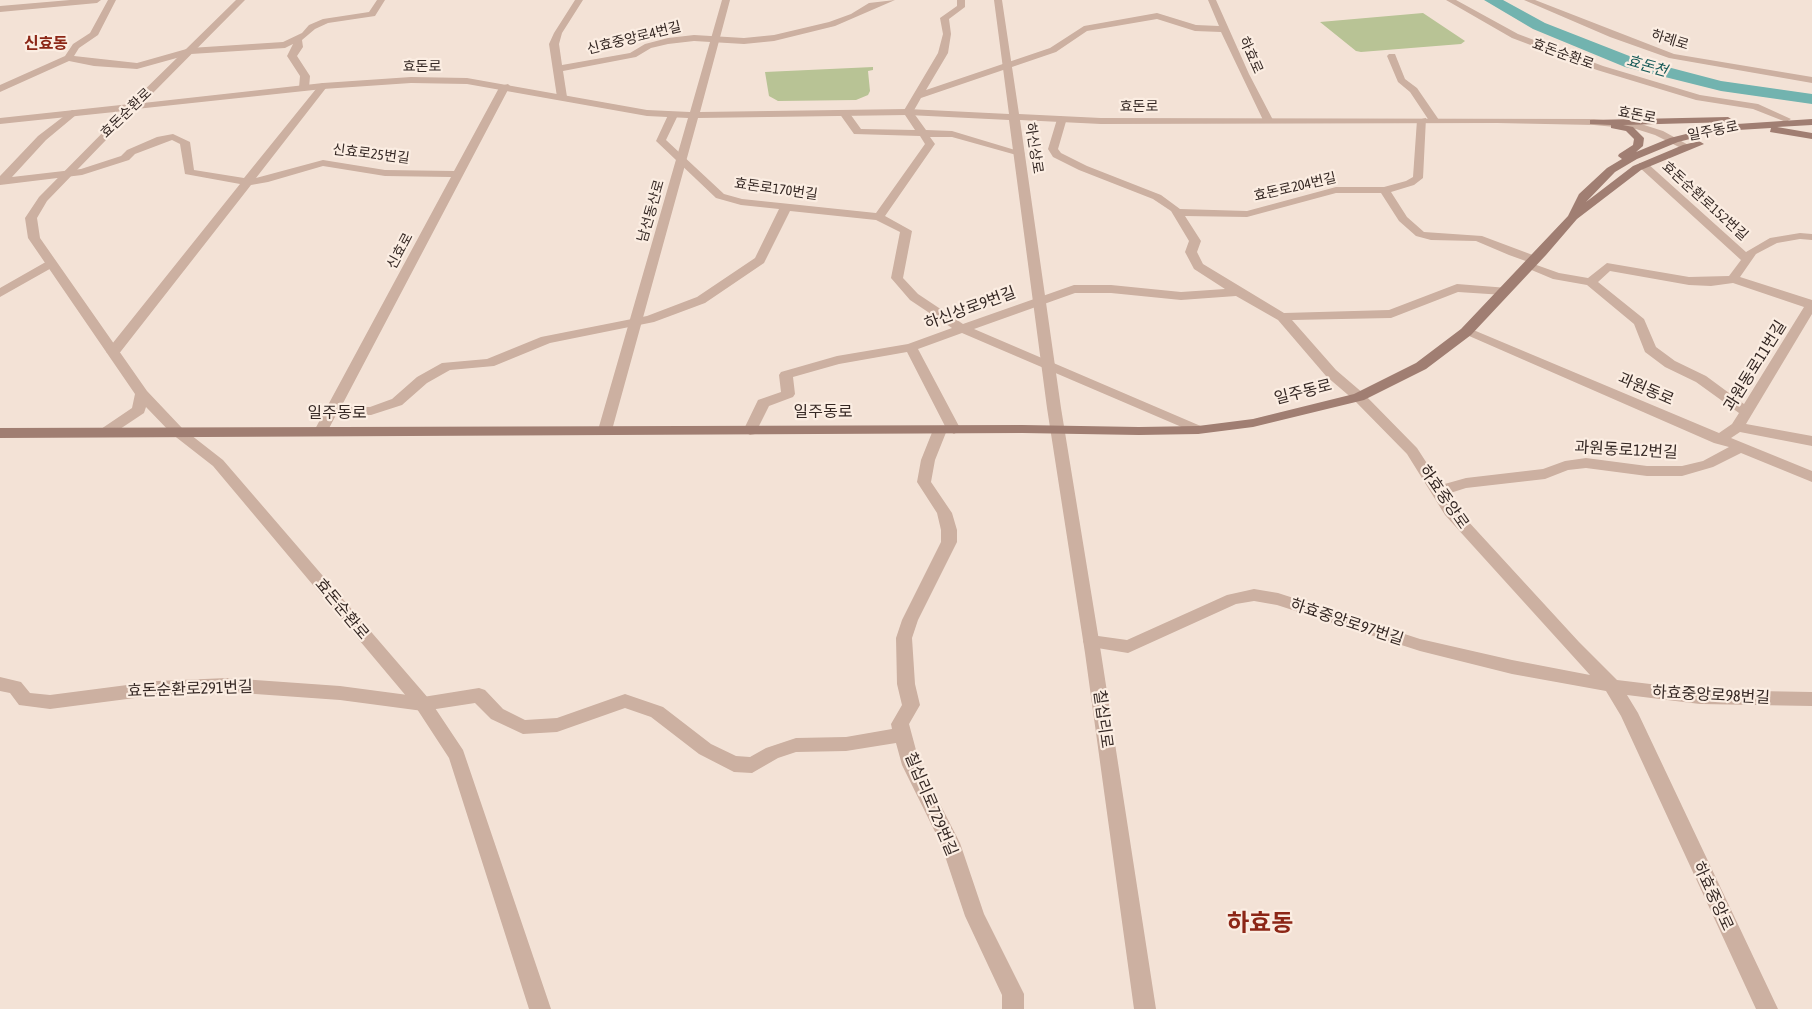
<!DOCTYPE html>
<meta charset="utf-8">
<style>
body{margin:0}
canvas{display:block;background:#f3e2d6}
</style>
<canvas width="1812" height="1009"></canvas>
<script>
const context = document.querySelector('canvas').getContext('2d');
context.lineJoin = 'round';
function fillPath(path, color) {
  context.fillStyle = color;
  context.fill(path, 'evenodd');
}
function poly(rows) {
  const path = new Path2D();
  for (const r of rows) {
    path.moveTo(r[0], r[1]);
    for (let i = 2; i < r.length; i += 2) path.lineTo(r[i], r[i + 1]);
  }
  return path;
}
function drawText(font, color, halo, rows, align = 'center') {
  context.font = font + ' "Asap Condensed","Noto Sans KR",sans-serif';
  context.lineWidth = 4.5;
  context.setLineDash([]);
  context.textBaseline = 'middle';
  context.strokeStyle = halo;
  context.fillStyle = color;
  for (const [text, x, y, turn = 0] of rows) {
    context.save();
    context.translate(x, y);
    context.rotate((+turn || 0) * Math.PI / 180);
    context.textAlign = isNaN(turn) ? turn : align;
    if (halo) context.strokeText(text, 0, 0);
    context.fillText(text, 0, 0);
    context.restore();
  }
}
const green = poly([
 [1423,13,1465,41,1461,44,1361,52,1356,51,1320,22],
 [873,67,873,70,868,71,870,91,868,95,856,100,778,101,769,96,765,72]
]);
const river = poly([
 [1484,0,1503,0,1545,23,1637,59,1721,81,1812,94,1812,104,1721,91,1625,67,1533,29,1484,0]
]);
const minor = poly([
 [70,0,101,0,97,3,0,12,0,6,70,0],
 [108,0,116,0,98,35,79,48,74,56,137,63,190,48,283,42,302,33,309,25,323,19,369,12,377,0,385,0,375,16,328,23,315,29,302,40,303,47,297,56,310,76,309,88,304,91,299,88,300,76,287,56,293,44,285,48,191,54,137,69,94,66,69,61,0,92,0,85,65,56,73,44,90,33,108,0],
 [575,0,583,0,562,33,559,44,562,65,630,53,645,44,668,38,694,35,744,38,774,35,829,22,851,14,869,3,895,0,835,26,774,41,744,44,694,41,668,44,651,48,636,57,563,71,567,97,562,100,557,97,549,44,554,33,575,0],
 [957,0,965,0,965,7,949,19,951,34,948,53,926,90,1050,48,1084,26,1157,13,1196,25,1219,26,1208,0,1216,0,1249,74,1273,120,1268,123,1263,120,1221,32,1195,31,1157,19,1087,31,1056,52,921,98,913,112,926,130,952,131,1025,153,1020,156,952,137,930,137,935,144,885,216,912,231,903,278,918,294,963,324,1074,285,1111,285,1181,292,1225,289,1194,269,1185,252,1189,241,1171,211,1153,199,1079,170,1053,157,1048,149,1058,116,1067,118,1058,149,1061,153,1087,166,1161,195,1180,209,1247,211,1336,187,1384,187,1406,181,1413,177,1417,120,1426,118,1423,178,1414,185,1391,192,1407,217,1424,232,1482,236,1538,257,1538,263,1534,264,1509,255,1476,241,1431,240,1416,236,1399,221,1381,193,1336,193,1247,217,1185,216,1201,241,1197,252,1203,264,1284,313,1389,310,1457,284,1508,288,1508,294,1504,295,1458,292,1391,318,1292,320,1336,370,1364,394,1417,448,1441,485,1466,478,1543,469,1565,461,1586,458,1647,466,1682,466,1703,461,1729,447,1714,443,1460,332,1461,329,1471,329,1719,433,1732,424,1739,413,1696,382,1665,367,1645,352,1634,324,1587,285,1553,279,1522,266,1528,262,1559,273,1588,278,1607,263,1689,277,1729,276,1741,260,1639,167,1639,163,1647,163,1746,252,1770,238,1800,233,1812,234,1812,240,1800,239,1777,243,1756,254,1740,277,1812,300,1812,314,1746,424,1812,436,1812,446,1740,432,1731,438,1812,471,1812,482,1741,453,1713,467,1682,476,1647,476,1586,468,1568,470,1545,479,1466,488,1447,494,1455,507,1579,642,1617,680,1700,690,1812,692,1812,706,1700,704,1627,695,1638,713,1778,1009,1756,1009,1621,716,1606,691,1512,674,1420,651,1277,605,1254,601,1236,604,1128,653,1085,646,1083,641,1085,636,1091,635,1127,640,1227,595,1254,589,1278,593,1420,639,1512,660,1590,675,1445,515,1407,454,1354,400,1326,376,1278,320,1236,296,1181,300,1111,293,1075,293,974,329,1203,427,1205,430,1198,434,962,333,918,349,961,430,954,434,947,430,935,460,931,482,952,513,957,530,957,542,918,620,912,638,915,684,920,705,909,724,920,765,960,843,984,914,1024,994,1024,1009,1002,1009,1002,995,965,916,941,844,902,765,896,743,846,751,796,752,778,758,752,773,734,772,699,754,651,717,625,708,557,732,523,734,491,719,475,703,423,711,340,700,227,692,158,695,50,709,19,705,10,693,0,691,0,677,21,682,30,693,50,695,158,681,227,678,340,686,423,697,479,688,485,690,503,709,525,720,557,718,625,694,663,707,711,744,736,756,750,757,766,748,796,738,846,737,892,729,891,724,902,705,897,684,896,638,902,620,941,542,941,530,937,513,917,482,921,460,933,430,940,426,947,430,907,352,839,364,793,377,795,394,793,397,769,406,755,434,750,435,743,431,758,400,781,392,779,375,781,372,837,356,908,344,952,328,910,300,891,278,900,232,876,220,790,211,764,263,705,303,654,322,550,343,494,366,450,370,427,383,402,405,371,415,336,415,326,434,321,435,314,431,451,177,385,176,323,166,268,182,251,185,118,355,113,356,106,352,108,349,240,184,185,174,180,144,172,140,135,154,129,160,82,175,0,185,0,176,38,136,72,110,76,111,76,115,46,140,12,177,81,169,121,156,127,150,157,137,173,134,190,142,194,170,244,178,320,84,323,83,328,86,326,88,256,178,323,160,385,170,454,171,500,86,508,84,510,86,341,407,370,407,392,399,417,377,442,363,487,359,541,337,647,316,697,297,755,258,779,209,741,205,716,198,656,141,669,113,678,115,666,140,724,194,742,199,876,213,925,144,920,136,854,134,839,113,848,111,861,129,915,130,903,112,938,53,943,34,940,18,957,6,957,0],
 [1610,271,1689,285,1711,286,1733,283,1804,307,1744,404,1706,376,1675,361,1656,347,1644,319,1598,282,1610,271],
 [1446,0,1456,0,1518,34,1603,66,1700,95,1758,104,1791,119,1786,122,1753,109,1696,100,1597,70,1512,38,1446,0],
 [1389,54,1395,54,1405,79,1417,88,1439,120,1438,122,1430,122,1410,92,1398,82,1387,56,1389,54],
 [51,259,55,260,55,266,0,297,0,288,51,259]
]);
const tertiary = poly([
 [236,0,245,0,143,103,323,83,411,77,467,78,647,110,690,112,722,0,730,0,700,112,908,109,1009,114,994,0,1002,0,1019,114,1101,118,1594,119,1641,124,1663,131,1692,147,1683,149,1655,135,1636,129,1594,125,1497,123,1101,124,1020,120,1061,408,1101,653,1156,1009,1134,1009,1085,653,1047,408,1009,120,908,115,698,118,612,430,605,434,598,430,688,118,647,116,467,84,411,83,323,89,136,109,47,201,37,218,40,238,147,391,182,428,223,460,429,699,463,750,551,1009,529,1009,449,758,417,709,213,466,172,434,146,407,144,413,111,435,101,435,99,432,101,429,132,408,135,394,28,238,25,218,39,197,124,111,0,124,0,118,130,104,236,0],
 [1524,0,1535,0,1674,54,1812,77,1812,83,1669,58,1610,37,1524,0]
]);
const secondary = poly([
 [1728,117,1733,120,1732,122,1623,125,1633,127,1644,138,1643,146,1636,152,1670,138,1722,125,1812,119,1812,125,1777,127,1812,133,1812,139,1770,132,1771,128,1722,131,1678,142,1637,159,1615,172,1586,202,1633,166,1683,145,1699,141,1704,144,1641,170,1577,219,1546,255,1471,335,1426,369,1364,400,1253,427,1198,434,1139,435,1022,433,0,438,0,428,1022,425,1139,427,1198,426,1253,419,1354,394,1416,363,1461,329,1568,216,1579,194,1607,168,1622,159,1618,156,1619,154,1633,145,1634,139,1626,131,1611,128,1611,125,1590,124,1590,120,1728,117]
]);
const farStreetnames = [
 ["신효중앙로4번길",634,38,-14],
 ["하례로",1670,40,17],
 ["효돈순환로",1563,54,20],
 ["하효로",1251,55,66],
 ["효돈로",422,67],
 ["효돈로",1139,107],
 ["효돈순환로",126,113,-44],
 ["효돈로",1637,115,11],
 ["일주동로",1713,131,-11],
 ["하신상로",1034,148,81],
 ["신효로25번길",371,154,7],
 ["효돈로204번길",1295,187,-13],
 ["효돈로170번길",776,189,8],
 ["효돈순환로152번길",1705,201,42],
 ["남선동산로",651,211,-74],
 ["신효로",400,251,-62]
];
const farWaternames = [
 ["효돈천",1647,66,16]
];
const farQuarternames = [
 ["신효동",46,44]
];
const streetNames = [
 ["하신상로9번길",970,308,-20],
 ["과원동로11번길",1755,366,-58],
 ["과원동로",1646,389,23],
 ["일주동로",1303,392,-14],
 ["일주동로",823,412],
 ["일주동로",337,413],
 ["과원동로12번길",1626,450,3],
 ["하효중앙로",1444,497,55],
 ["효돈순환로",342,609,50],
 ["하효중앙로97번길",1347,622,18],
 ["효돈순환로291번길",190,689,-2],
 ["하효중앙로98번길",1711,695,3],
 ["칠십리로",1103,719,82],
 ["칠십리로729번길",931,804,67],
 ["하효중앙로",1713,896,65]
];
const nearQuarternames = [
 ["하효동",1260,923]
];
fillPath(green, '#b8c395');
fillPath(river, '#72b3af');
fillPath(minor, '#ccb0a1');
fillPath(tertiary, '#ccb0a1');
fillPath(secondary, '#a07e72');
drawText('14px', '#352824', '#fbede2', farStreetnames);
drawText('italic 15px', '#165a58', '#fbede2', farWaternames);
drawText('bold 16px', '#8c2616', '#fbede2', farQuarternames);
drawText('16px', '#352824', '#fbede2', streetNames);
drawText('bold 24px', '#8c2616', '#fbede2', nearQuarternames);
</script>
